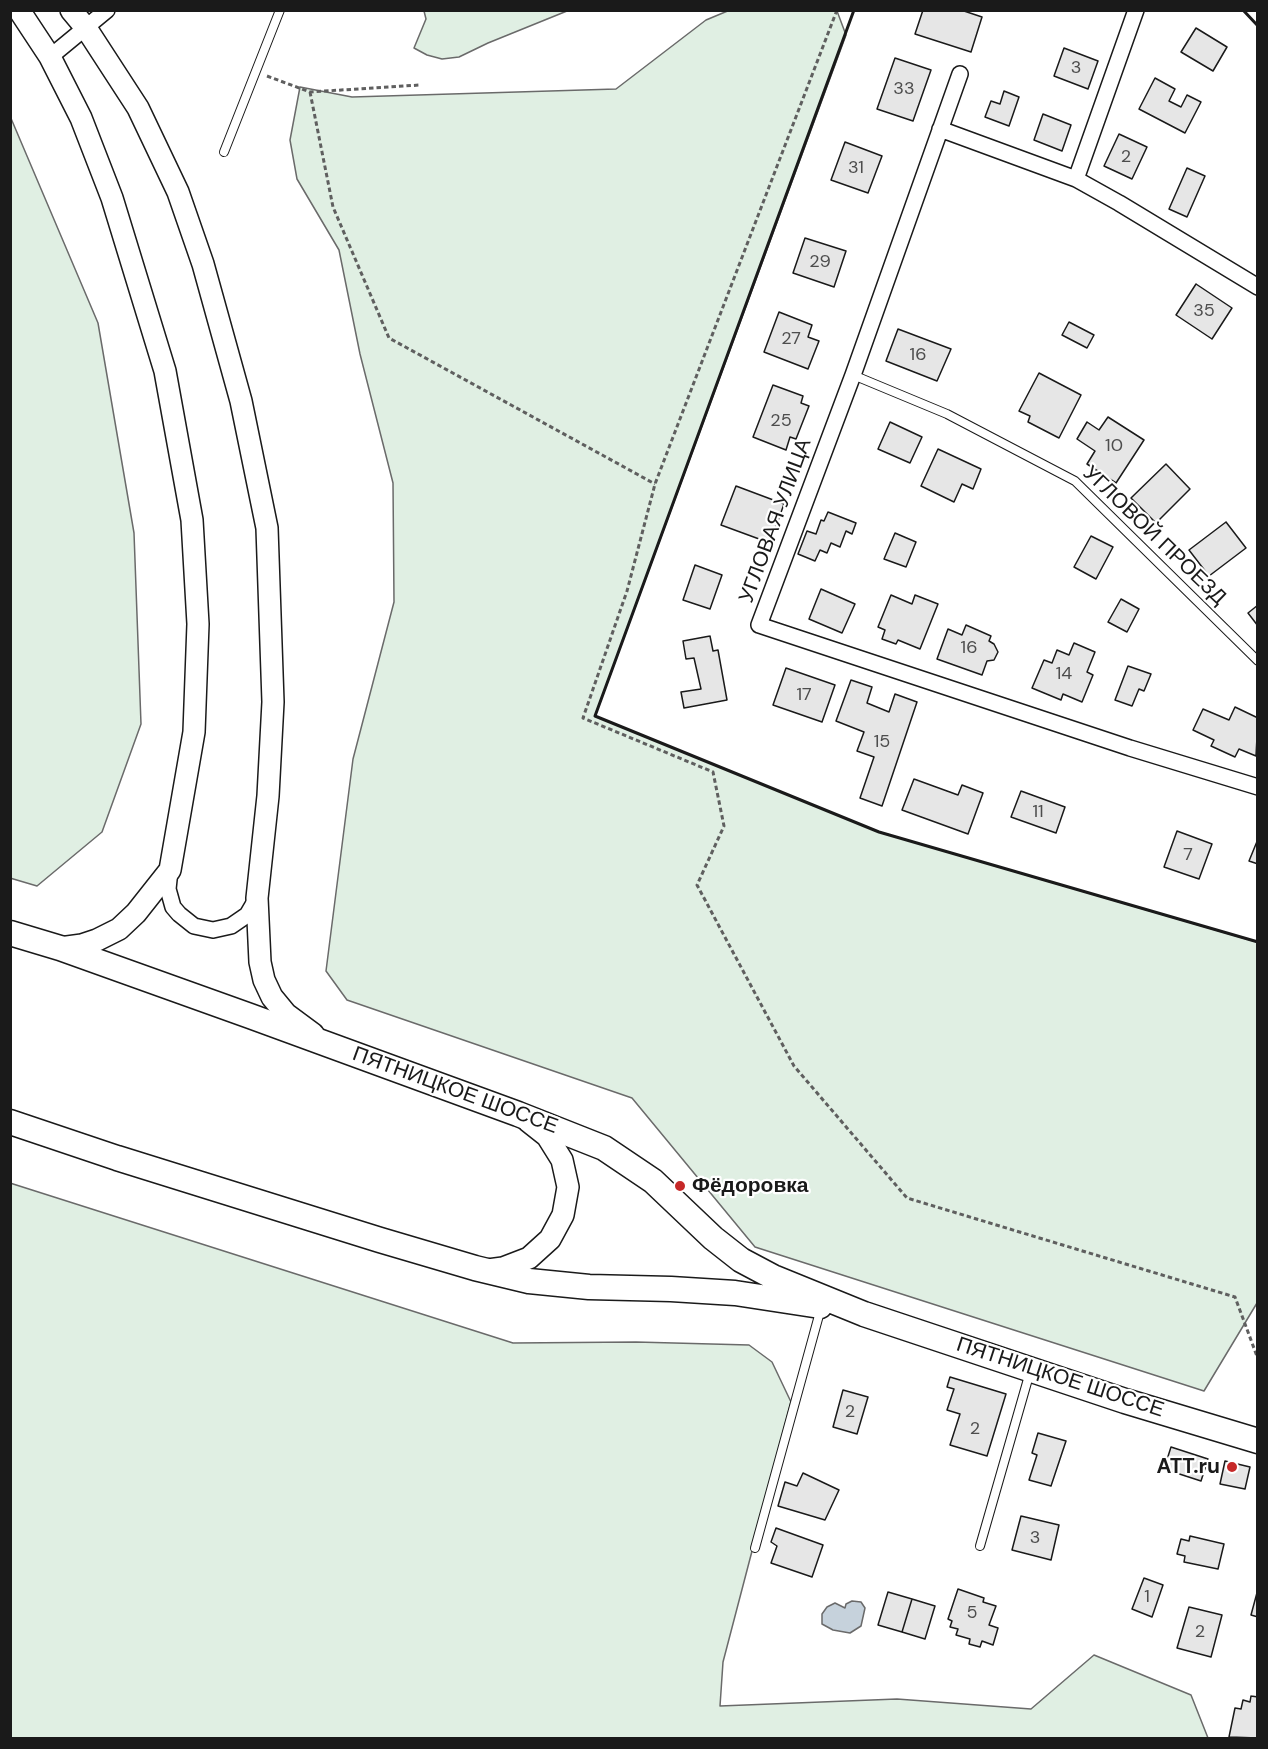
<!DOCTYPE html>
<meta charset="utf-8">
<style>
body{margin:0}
#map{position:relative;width:1268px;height:1749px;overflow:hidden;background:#fff;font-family:"DM Sans",sans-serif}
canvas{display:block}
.frame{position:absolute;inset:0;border:12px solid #1a1a1a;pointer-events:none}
</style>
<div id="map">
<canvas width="1268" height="1749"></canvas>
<div class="frame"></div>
</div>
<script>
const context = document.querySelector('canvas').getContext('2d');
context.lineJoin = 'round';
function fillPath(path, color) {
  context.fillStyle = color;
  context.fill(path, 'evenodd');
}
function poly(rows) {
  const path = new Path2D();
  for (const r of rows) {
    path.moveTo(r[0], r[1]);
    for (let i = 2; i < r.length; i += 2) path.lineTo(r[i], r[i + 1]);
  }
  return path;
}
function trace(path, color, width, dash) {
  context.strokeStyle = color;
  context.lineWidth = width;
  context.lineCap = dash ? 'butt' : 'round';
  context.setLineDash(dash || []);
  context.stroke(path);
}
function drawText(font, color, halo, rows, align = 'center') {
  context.font = font + ' "DM Sans",sans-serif';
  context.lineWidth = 4.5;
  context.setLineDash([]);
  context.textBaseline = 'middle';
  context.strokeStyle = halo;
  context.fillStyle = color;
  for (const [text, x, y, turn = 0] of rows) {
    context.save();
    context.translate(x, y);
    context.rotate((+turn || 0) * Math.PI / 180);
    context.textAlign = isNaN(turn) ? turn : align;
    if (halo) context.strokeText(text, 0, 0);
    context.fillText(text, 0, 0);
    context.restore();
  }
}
const green = poly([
 [730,10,837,11,846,35,595,716,879,832,1257,942,1257,1303,1204,1391,755,1247,632,1098,347,1000,326,971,353,759,394,602,393,483,360,354,339,250,297,179,290,140,300,87,352,97,616,89,706,20,730,10],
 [424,11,424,10,567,11,488,43,459,57,442,59,427,55,414,48,426,19,424,11],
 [10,116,98,323,134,533,141,724,102,832,37,886,10,878,10,116],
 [10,1183,513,1343,636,1342,749,1345,772,1362,791,1402,723,1662,720,1706,897,1699,1031,1709,1094,1655,1191,1695,1208,1738,11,1738,10,1183]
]);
const water = poly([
 [852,1601,861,1602,865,1608,861,1626,850,1633,833,1630,822,1624,822,1614,827,1607,835,1603,845,1608,846,1604,852,1601]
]);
const building = poly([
 [923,10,961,10,982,17,971,52,915,34,923,10],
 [1196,28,1227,47,1213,71,1181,52,1196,28],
 [1064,48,1098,61,1088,89,1054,76,1064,48],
 [895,58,931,70,913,121,877,109,895,58],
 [1155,78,1175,89,1169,101,1181,107,1187,95,1201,102,1185,133,1139,109,1155,78],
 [1004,91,1019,97,1009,126,985,117,991,101,1000,104,1004,91],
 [1043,114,1071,125,1062,151,1034,140,1043,114],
 [1119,134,1147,147,1132,179,1104,166,1119,134],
 [845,142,882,156,868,193,831,180,845,142],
 [1187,168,1205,176,1187,217,1169,209,1187,168],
 [805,238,846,251,834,287,793,273,805,238],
 [1196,284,1232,308,1212,339,1176,315,1196,284],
 [779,312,812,325,808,337,819,341,808,369,764,352,779,312],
 [1069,322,1094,335,1087,348,1062,335,1069,322],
 [898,329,951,349,937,381,886,361,898,329],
 [1039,373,1081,395,1059,438,1028,422,1030,416,1019,411,1039,373],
 [773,385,803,396,801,403,809,406,796,439,790,437,786,450,753,437,773,385],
 [1108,417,1144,440,1116,483,1087,464,1095,451,1077,439,1087,422,1099,430,1108,417],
 [890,422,922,437,910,463,878,449,890,422],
 [938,449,981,469,973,489,962,484,954,502,921,486,938,449],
 [1166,464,1190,489,1156,523,1131,498,1166,464],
 [736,486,784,504,770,543,721,525,736,486],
 [828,512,856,523,852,534,846,531,840,547,831,543,827,553,820,550,815,561,798,554,807,531,816,534,821,520,824,521,828,512],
 [1226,522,1246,548,1209,576,1189,550,1226,522],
 [895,533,916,542,906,567,884,559,895,533],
 [1091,536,1113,547,1096,579,1074,567,1091,536],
 [695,565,722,575,710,609,683,600,695,565],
 [821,589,855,604,842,633,809,619,821,589],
 [891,595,912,604,915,595,938,604,920,649,898,640,896,644,882,639,885,630,878,627,891,595],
 [1121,599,1139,609,1127,632,1108,622,1121,599],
 [1258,605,1258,626,1248,613,1258,605],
 [966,625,991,636,989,641,994,644,998,652,994,660,987,661,982,675,937,659,948,629,962,635,966,625],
 [710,636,713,651,718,650,727,700,684,708,681,692,701,689,694,658,686,659,683,641,710,636],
 [1074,643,1095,652,1087,672,1093,675,1082,702,1063,694,1061,700,1032,688,1044,660,1052,663,1057,650,1069,655,1074,643],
 [1128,666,1151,674,1144,691,1139,689,1132,706,1115,700,1128,666],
 [786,668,835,685,822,722,773,705,786,668],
 [851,680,872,687,867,703,889,712,895,694,917,702,882,806,860,798,874,757,857,751,864,732,836,721,851,680],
 [1235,707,1258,718,1256,756,1239,749,1235,757,1211,746,1214,740,1193,730,1203,709,1229,720,1235,707],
 [914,779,958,795,962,785,983,793,968,834,902,810,914,779],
 [1021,791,1065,807,1056,833,1011,817,1021,791],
 [1177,831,1212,844,1199,879,1164,867,1177,831],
 [1258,839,1258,864,1249,861,1258,839],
 [950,1377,1006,1394,987,1456,950,1445,960,1414,947,1410,954,1389,947,1387,950,1377],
 [843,1390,868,1397,857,1434,833,1427,843,1390],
 [1038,1433,1066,1441,1051,1486,1029,1480,1037,1455,1032,1453,1038,1433],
 [1171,1447,1208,1459,1201,1481,1164,1469,1171,1447],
 [1225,1461,1250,1467,1245,1489,1220,1484,1225,1461],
 [803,1473,839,1490,825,1520,778,1506,785,1482,797,1486,803,1473],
 [1021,1516,1059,1525,1051,1560,1012,1550,1021,1516],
 [776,1528,823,1545,812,1577,771,1563,777,1546,771,1542,776,1528],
 [1190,1536,1224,1544,1218,1569,1184,1562,1185,1556,1177,1554,1181,1539,1189,1541,1190,1536],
 [1144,1578,1163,1585,1152,1617,1132,1609,1144,1578],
 [958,1589,984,1598,983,1602,996,1606,989,1625,998,1628,993,1645,982,1641,980,1647,969,1644,970,1639,956,1635,958,1629,950,1627,952,1621,948,1619,958,1589],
 [1258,1589,1258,1617,1251,1615,1258,1589],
 [888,1592,912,1599,902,1632,878,1625,888,1592],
 [912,1599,935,1606,925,1639,902,1632,912,1599],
 [1189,1607,1222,1615,1211,1657,1177,1648,1189,1607],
 [1251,1696,1258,1697,1258,1738,1229,1737,1235,1708,1241,1709,1243,1700,1250,1702,1251,1696]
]);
const path = poly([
 [837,10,655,484,627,591,583,718,713,772,724,826,697,885,794,1066,907,1198,1235,1297,1258,1359],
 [267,76,310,92,420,85],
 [310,92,333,207,389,338,655,484]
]);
const lane = poly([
 [224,152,280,10],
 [853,375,947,414,1075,481,1258,661],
 [980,1546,1030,1372],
 [755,1548,821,1308]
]);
const street = poly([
 [50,57,107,10],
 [960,74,853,375,759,625,1130,748,1258,787],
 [940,129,1076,179,1119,203,1258,287],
 [1076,179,1136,10],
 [170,870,168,889,173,907,179,914,194,926,213,930,231,926,247,915,257,898]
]);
const secondary = poly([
 [19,10,50,57,81,118,112,198,165,371,192,520,198,624,194,732,170,870,136,913,119,929,97,940,82,945,60,948],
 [71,10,86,28,138,108,178,192,203,264,241,401,267,528,273,702,268,796,257,898,260,962,264,980,272,997,286,1014,313,1034],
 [488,1270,503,1268,529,1258,550,1239,563,1215,568,1187,562,1160,547,1136,528,1121]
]);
const primary = poly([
 [10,933,60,948,250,1016,518,1114,604,1148,653,1181,713,1238,741,1260,773,1277,864,1314,1125,1401,1258,1441],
 [10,1122,117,1158,380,1240,475,1268,529,1281,589,1287,671,1289,735,1293,820,1306]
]);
const wall = poly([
 [854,10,595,716,879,832,1258,942],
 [1243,10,1258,26]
]);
const markers = [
 [680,1186,6,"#c62828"],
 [1232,1467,6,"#c62828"]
];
const numberNames = [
 ["3",1076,68],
 ["33",904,89],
 ["2",1126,157],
 ["31",856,168],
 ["29",820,262],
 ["35",1204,311],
 ["27",791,339],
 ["16",918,355],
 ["25",781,421],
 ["10",1114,446],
 ["16",969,648],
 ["14",1064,674],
 ["17",804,695],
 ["15",882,742],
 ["11",1038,812],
 ["7",1188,855],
 ["2",850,1412],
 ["2",975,1429],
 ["3",1035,1538],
 ["1",1147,1597],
 ["5",972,1613],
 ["2",1200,1632]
];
const streetNames = [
 ["УГЛОВАЯ УЛИЦА",776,521,-70],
 ["УГЛОВОЙ ПРОЕЗД",1154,536,44],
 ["ПЯТНИЦКОЕ ШОССЕ",455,1091,20],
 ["ПЯТНИЦКОЕ ШОССЕ",1060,1378,18]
];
const poiNames = [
 ["Фёдоровка",692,1186],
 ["ATT.ru",1220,1467,"right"]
];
fillPath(green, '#e0efe3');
trace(green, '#6a6a6a', 1.5);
fillPath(water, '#c6d2dc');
trace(water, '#6a6a6a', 1.5);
fillPath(building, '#e6e6e6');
trace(building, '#1a1a1a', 1.5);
trace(lane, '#1a1a1a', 10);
trace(street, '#1a1a1a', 18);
trace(secondary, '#1a1a1a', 24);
trace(primary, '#1a1a1a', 27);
trace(path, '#5f5f5f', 3, [4.5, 3]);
trace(lane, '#fff', 8);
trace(street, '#fff', 15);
trace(secondary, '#fff', 21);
trace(primary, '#fff', 24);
trace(wall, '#1a1a1a', 3);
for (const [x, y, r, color] of markers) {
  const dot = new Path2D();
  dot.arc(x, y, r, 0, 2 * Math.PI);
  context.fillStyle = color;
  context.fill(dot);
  trace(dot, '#fff', 2);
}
drawText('18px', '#4d4d4d', null, numberNames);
drawText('21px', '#1a1a1a', '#fff', streetNames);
drawText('bold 21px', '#1a1a1a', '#fff', poiNames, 'left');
</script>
